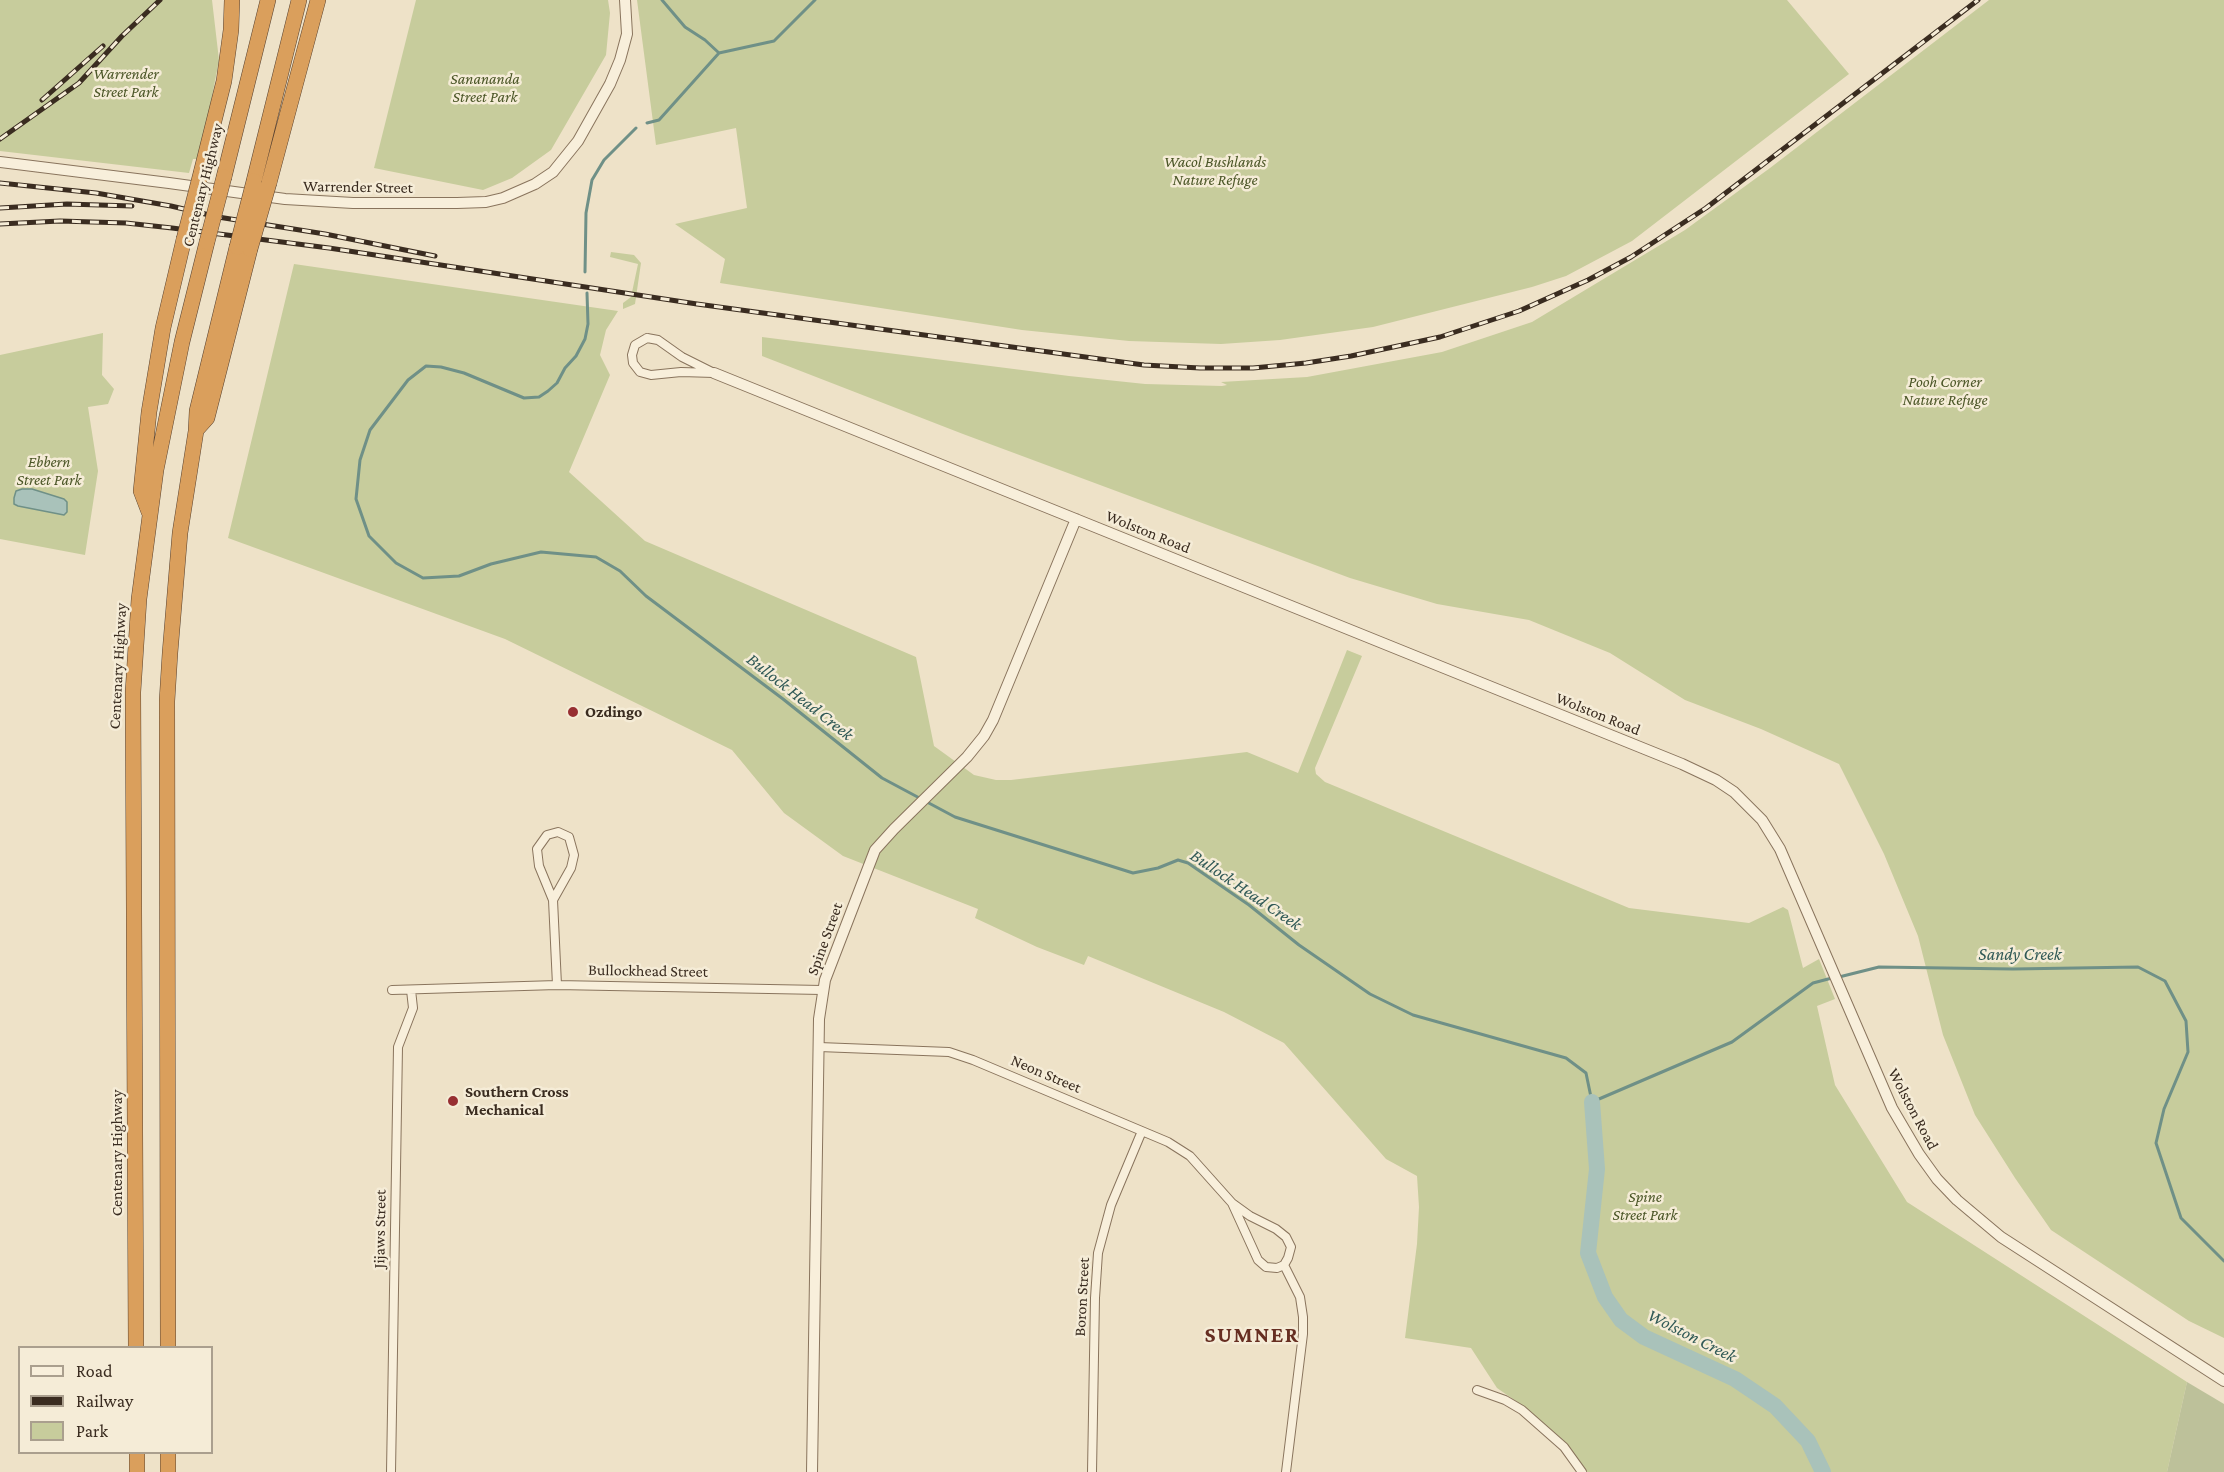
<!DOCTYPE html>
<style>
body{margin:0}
#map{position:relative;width:2224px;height:1472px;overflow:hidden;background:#eee2c8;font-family:"Crimson Pro",serif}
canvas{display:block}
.legend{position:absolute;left:18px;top:1346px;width:195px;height:108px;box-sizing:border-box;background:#f5ecd7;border:2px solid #aa9f8e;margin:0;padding:8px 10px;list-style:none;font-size:18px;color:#3a2c20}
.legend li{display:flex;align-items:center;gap:12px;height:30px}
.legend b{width:30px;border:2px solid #aa9f8e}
</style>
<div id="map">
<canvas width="2224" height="1472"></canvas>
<ul class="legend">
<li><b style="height:8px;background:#f8efdb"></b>Road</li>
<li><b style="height:8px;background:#3a2c20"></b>Railway</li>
<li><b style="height:16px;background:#c7cc9c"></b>Park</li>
</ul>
</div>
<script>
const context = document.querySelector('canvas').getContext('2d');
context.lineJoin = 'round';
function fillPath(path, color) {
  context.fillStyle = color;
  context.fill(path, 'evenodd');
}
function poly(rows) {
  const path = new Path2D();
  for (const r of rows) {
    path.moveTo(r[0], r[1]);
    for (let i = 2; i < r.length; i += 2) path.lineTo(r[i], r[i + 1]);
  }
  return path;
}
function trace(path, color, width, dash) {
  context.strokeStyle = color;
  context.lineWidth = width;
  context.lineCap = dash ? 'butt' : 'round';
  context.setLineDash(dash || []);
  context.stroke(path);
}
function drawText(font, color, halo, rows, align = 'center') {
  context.font = font + ' "Crimson Pro",serif';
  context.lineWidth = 5;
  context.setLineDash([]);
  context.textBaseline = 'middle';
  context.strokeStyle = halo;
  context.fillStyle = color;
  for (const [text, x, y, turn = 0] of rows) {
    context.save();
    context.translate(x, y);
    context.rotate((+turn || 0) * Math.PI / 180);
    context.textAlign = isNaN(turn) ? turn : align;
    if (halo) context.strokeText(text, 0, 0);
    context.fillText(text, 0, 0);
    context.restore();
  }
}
const green = poly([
 [0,0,212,0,219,60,200,159,193,159,189,173,0,151],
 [416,0,608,0,610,13,606,55,551,150,512,178,483,190,374,168],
 [637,0,1787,0,1849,74,1632,241,1566,276,1532,287,1373,327,1280,340,1221,344,1129,341,1022,330,720,283,725,259,675,224,747,208,736,128,656,145],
 [1989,0,2224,0,2224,1338,2189,1321,2051,1230,2015,1178,1975,1115,1943,1035,1918,936,1884,854,1839,764,1761,729,1685,700,1610,653,1529,620,1437,604,1350,578,963,434,762,356,762,337,1069,376,1145,384,1222,386,1227,385,1221,382,1307,377,1442,352,1532,322,1685,230,1770,168],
 [611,252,634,255,641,263,635,304,623,309,623,303,631,297,638,264,610,257],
 [294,264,618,311,606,330,600,355,610,375,569,472,645,541,916,657,934,746,974,775,996,780,1011,780,1247,752,1298,773,1347,650,1362,656,1315,768,1316,774,1325,782,1629,908,1749,923,1783,907,1788,910,1803,968,1819,959,1835,999,1817,1006,1835,1085,1907,1202,2187,1382,2167,1472,1587,1472,1565,1443,1520,1404,1497,1388,1471,1348,1405,1338,1417,1244,1419,1207,1417,1176,1386,1159,1284,1043,1224,1012,1088,956,1084,965,1037,947,975,918,978,909,843,856,784,813,732,750,505,639,228,538],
 [103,333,102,375,114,389,108,404,88,407,98,471,85,555,0,539,0,355]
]);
const cemetery = poly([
 [2187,1382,2224,1404,2224,1472,2167,1472]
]);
const water = poly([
 [22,489,32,489,64,499,67,502,67,512,64,515,18,506,14,504,14,498,16,491,22,489]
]);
const stream = poly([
 [662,0,685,27,705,40,719,53],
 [647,123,659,120,719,53,774,41,815,0],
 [585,272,586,213,592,180,604,160,636,128],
 [587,293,588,324,585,339,576,356,565,368,557,383,548,391,539,397,524,398,464,373,441,367,426,366,408,380,370,430,360,460,356,499,369,536,396,563,423,578,459,576,491,564,541,552,596,557,620,571,646,596,783,699,882,778,955,817,1133,873,1158,868,1178,860,1188,863,1249,905,1299,945,1370,994,1413,1015,1566,1058,1586,1073,1592,1102,1732,1042,1813,983,1832,978],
 [1839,977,1879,967,2013,969,2138,967,2165,981,2186,1021,2188,1052,2164,1109,2156,1143,2181,1218,2224,1261]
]);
const river = poly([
 [1592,1102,1597,1169,1588,1253,1605,1297,1621,1320,1644,1337,1735,1379,1775,1406,1808,1441,1823,1472]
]);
const minor = poly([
 [647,338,658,340,682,357,714,373,681,372,651,375,640,372,633,363,632,355,635,345,647,338],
 [553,900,571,868,574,855,569,837,558,832,547,835,537,849,539,866,553,900,557,985],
 [392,990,557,985,822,990],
 [819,1047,949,1052,973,1060,1168,1142,1190,1156,1232,1203,1250,1216,1276,1229,1286,1237,1291,1247,1288,1258,1284,1265,1277,1268,1266,1267,1258,1260,1232,1203],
 [1284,1265,1300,1297,1303,1317,1303,1334,1286,1472],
 [1477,1390,1505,1400,1522,1410,1564,1447,1582,1472],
 [391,1472,398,1047,413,1008,411,990],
 [1092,1472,1095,1298,1098,1253,1111,1205,1142,1131]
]);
const tertiary = poly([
 [0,162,169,183,285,199,353,203,457,203,486,202,503,198,535,184,553,172,578,141,610,84,620,60,627,34,625,0],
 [714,373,1682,764,1716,780,1734,792,1762,820,1780,849,1892,1108,1919,1154,1937,1179,1957,1200,2001,1237,2224,1381],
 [812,1472,819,1019,825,980,875,850,894,829,967,757,984,736,993,720,1076,519]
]);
const motorway = poly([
 [201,173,224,81,231,30,232,0],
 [224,177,268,0],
 [254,181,299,0],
 [269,183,318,0],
 [198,428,207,418,250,249],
 [149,512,141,491,149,412,163,328,184,239],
 [136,1348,133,692,139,599,156,470,182,342,207,242],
 [168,1348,167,701,170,653,180,533,196,431,197,411,237,247],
 [137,1452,137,1472],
 [168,1452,168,1472]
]);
const rail = poly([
 [42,100,103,46],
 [0,139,79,83,122,36,160,0],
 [0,183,96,193,171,206,218,217,325,234,435,256],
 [0,208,67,204,132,206],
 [0,224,60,221,126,223,172,228,329,248,697,304,1144,365,1200,368,1253,368,1306,363,1351,356,1440,337,1519,311,1588,280,1631,257,1706,208,1978,0]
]);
const motorwayBridge = poly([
 [184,239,201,173],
 [207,242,224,177],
 [237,247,254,181],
 [250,249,269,183]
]);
const markers = [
 [573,712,6,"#972f32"],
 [453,1101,6,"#972f32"]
];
const parkNames = [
 ["Warrender",126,74],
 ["Street Park",126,92],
 ["Sanananda",485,79],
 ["Street Park",485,97],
 ["Wacol Bushlands",1215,162],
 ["Nature Refuge",1215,180],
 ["Pooh Corner",1945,382],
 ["Nature Refuge",1945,400],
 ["Ebbern",49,462],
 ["Street Park",49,480],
 ["Spine",1645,1197],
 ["Street Park",1645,1215]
];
const streetNames = [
 ["Centenary Highway",203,185,-76],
 ["Warrender Street",358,187,1],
 ["Wolston Road",1148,532,22],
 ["Centenary Highway",118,666,-87],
 ["Wolston Road",1598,714,22],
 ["Spine Street",825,939,-70],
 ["Bullockhead Street",648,971,1],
 ["Neon Street",1046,1074,23],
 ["Wolston Road",1913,1109,62],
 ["Centenary Highway",117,1153,-90],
 ["Jijaws Street",380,1229,-89],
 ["Boron Street",1082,1297,-87]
];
const poiNames = [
 ["Ozdingo",585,712],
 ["Southern Cross",465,1092],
 ["Mechanical",465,1110]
];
const waterNames = [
 ["Bullock Head Creek",800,697,38],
 ["Bullock Head Creek",1246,890,34],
 ["Sandy Creek",2020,954],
 ["Wolston Creek",1692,1336,27]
];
const districtNames = [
 ["SUMNER",1252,1335]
];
fillPath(green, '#c7cc9c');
fillPath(cemetery, '#bdc19a');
fillPath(water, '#a9c2ba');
trace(water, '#6f9087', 1.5);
trace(stream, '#6f9087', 3);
trace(river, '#a9c2ba', 16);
trace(minor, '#89745d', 10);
trace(tertiary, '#89745d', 12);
trace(motorway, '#584231', 16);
trace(minor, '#f8efdb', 8);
trace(tertiary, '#f8efdb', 10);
trace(motorway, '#da9f5c', 15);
trace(rail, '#3a2c20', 5);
trace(rail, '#f5ecd7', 3, [9]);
trace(motorwayBridge, '#584231', 16, []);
trace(motorwayBridge, '#da9f5c', 15);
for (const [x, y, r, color] of markers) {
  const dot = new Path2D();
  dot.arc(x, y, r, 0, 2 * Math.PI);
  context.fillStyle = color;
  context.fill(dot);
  trace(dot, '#f5ecd7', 2);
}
drawText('italic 16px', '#4b5627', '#f5ecd7', parkNames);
drawText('16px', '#3a2c20', '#f5ecd7', streetNames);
drawText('bold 16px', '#3a2c20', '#f5ecd7', poiNames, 'left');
drawText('italic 18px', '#305956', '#f5ecd7', waterNames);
context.letterSpacing = '1.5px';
drawText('bold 22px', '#662e21', '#f5ecd7', districtNames);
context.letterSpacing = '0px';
</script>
